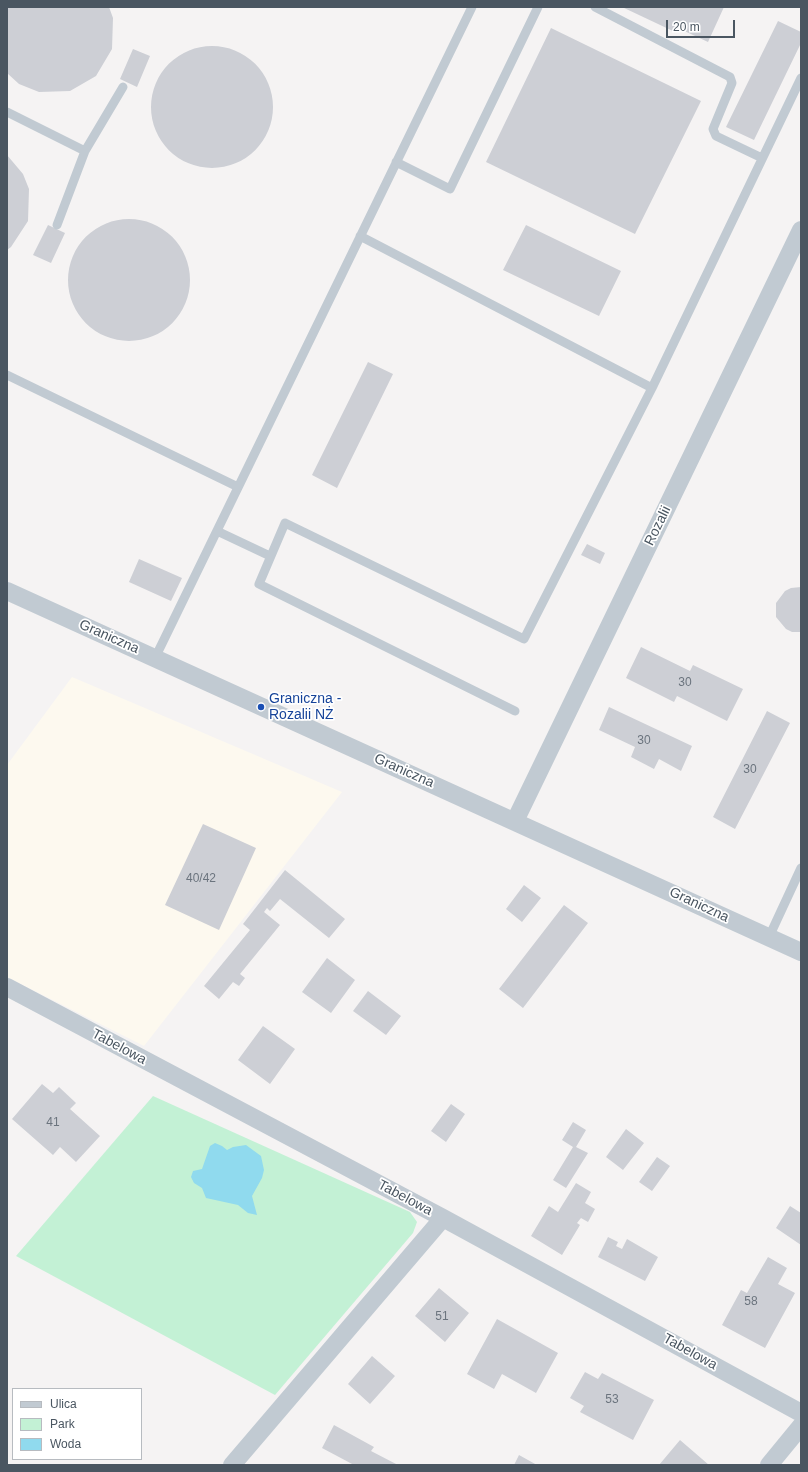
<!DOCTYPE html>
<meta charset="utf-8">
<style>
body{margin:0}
#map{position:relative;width:808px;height:1472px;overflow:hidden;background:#f5f3f3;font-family:Helvetica,sans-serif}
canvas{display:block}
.frame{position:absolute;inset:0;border:8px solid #4a5661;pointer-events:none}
.legend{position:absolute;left:12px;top:1388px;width:130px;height:72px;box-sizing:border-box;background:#fff;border:1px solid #b7bbc0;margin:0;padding:5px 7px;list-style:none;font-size:12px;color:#4a5661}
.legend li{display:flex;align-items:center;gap:8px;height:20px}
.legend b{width:20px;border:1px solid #b7bbc0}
.scale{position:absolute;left:666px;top:20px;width:69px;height:18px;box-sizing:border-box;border:2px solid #4a5661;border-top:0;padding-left:5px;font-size:12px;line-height:14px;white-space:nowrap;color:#4a5661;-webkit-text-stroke:3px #fff;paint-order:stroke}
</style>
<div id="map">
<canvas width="808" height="1472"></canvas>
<div class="frame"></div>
<ul class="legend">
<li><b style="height:5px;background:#c1cad2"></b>Ulica</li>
<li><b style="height:11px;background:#c3f1d5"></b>Park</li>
<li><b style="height:11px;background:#90daee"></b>Woda</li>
</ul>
<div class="scale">20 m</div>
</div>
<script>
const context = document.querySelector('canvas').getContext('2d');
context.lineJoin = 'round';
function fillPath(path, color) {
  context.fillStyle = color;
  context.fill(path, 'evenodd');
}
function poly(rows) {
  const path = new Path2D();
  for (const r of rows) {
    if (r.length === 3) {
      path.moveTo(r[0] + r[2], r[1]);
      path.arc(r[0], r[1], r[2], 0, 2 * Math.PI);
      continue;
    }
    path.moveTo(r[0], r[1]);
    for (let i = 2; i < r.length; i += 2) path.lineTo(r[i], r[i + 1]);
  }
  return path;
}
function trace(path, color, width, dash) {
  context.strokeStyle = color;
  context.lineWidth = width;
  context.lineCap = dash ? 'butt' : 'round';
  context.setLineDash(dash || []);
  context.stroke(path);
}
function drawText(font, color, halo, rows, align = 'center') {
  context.font = font + ' Helvetica,sans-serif';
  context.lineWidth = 3.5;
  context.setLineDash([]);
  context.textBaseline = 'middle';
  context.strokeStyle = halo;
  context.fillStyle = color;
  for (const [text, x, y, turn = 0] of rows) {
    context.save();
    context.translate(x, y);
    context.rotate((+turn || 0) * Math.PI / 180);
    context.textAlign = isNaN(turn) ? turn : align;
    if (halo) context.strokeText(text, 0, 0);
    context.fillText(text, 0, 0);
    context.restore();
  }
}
const commercial = poly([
 [72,677,342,792,144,1046,7,977,7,765]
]);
const green = poly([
 [153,1096,410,1212,417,1222,413,1233,275,1395,16,1256]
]);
const water = poly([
 [215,1143,222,1146,227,1150,233,1147,246,1145,261,1156,264,1170,262,1178,252,1196,257,1215,248,1213,238,1205,206,1198,202,1188,194,1183,191,1177,193,1171,202,1169,210,1146]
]);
const building = poly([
 [7,7,109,7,113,18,112,49,96,76,70,91,39,92,19,84,7,73],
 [622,7,724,7,708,42,678,28,675,32],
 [778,21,801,32,801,43,754,140,726,127],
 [551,28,701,101,635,234,486,162],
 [212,107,61],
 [133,49,150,56,137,87,120,79],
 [7,155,23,174,29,189,28,221,11,247,7,250],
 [129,280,61],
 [48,225,65,233,51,263,33,255],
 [526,225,621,271,599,316,503,270],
 [368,362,393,374,337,488,312,475],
 [587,544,605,553,600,564,581,555],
 [139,559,182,578,171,601,129,582],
 [801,587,801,632,792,632,786,629,776,617,776,603,785,591,791,588],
 [641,647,690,671,693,665,743,689,727,721,677,696,674,702,626,678],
 [609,707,692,746,681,771,659,759,654,769,631,757,635,747,599,730],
 [767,711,790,723,735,829,713,817],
 [203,824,256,848,219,930,165,905],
 [285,870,345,919,329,938,280,899,270,911,267,908,264,912,280,925,240,974,245,978,239,986,233,982,219,999,204,986,250,930,243,924],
 [524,885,541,898,522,922,506,909],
 [564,905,588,923,523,1008,499,989],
 [327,958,355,980,331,1013,302,992],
 [368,991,401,1016,386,1035,353,1011],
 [263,1026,295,1049,270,1084,238,1060],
 [42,1084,53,1093,59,1087,76,1103,70,1109,100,1136,76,1162,60,1147,53,1155,12,1119],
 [451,1104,465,1114,446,1142,431,1131],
 [573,1122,586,1130,576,1147,588,1153,566,1188,553,1180,573,1147,562,1140],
 [626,1129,644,1143,623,1170,606,1157],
 [657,1157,670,1166,652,1191,639,1182],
 [576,1183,591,1192,585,1203,595,1209,588,1222,581,1218,577,1223,580,1225,562,1255,531,1236,549,1206,558,1212],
 [790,1206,801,1213,801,1245,776,1228],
 [608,1237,618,1242,616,1246,622,1249,627,1239,658,1257,645,1281,598,1257],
 [768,1257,787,1268,778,1284,795,1293,765,1348,722,1325,741,1290,747,1293],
 [439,1288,469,1313,445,1342,415,1316],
 [497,1319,558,1353,536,1393,502,1374,494,1389,467,1374],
 [372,1356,395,1376,370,1404,348,1384],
 [585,1372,598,1379,602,1373,654,1400,633,1440,580,1412,584,1406,570,1398],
 [334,1425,374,1447,371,1451,398,1465,354,1465,322,1448],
 [680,1440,709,1465,659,1465],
 [519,1455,537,1465,514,1465]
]);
const service = poly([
 [595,7,730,77,732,83,713,129,716,136,762,158],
 [7,112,85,151],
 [396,162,450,189,538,7],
 [57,225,85,151,123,87],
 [360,236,652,388],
 [7,375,238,487],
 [217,531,270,556],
 [155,658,472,7],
 [515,711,259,584,285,523,524,639,652,388,801,78],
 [769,937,801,868]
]);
const minor = poly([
 [7,591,801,952],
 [515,821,801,230],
 [7,987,443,1218,801,1413],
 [232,1465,443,1218],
 [769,1465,801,1426]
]);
const markers = [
 [261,707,4,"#1a4fb4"]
];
const numberNames = [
 ["30",685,683],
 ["30",644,741],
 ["30",750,770],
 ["40/42",201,879],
 ["41",53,1123],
 ["58",751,1302],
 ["51",442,1317],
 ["53",612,1400]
];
const streetNames = [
 ["Rozalii",658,526,-64],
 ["Graniczna",109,637,24],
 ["Graniczna",404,771,24],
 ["Graniczna",699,905,25],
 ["Tabelowa",119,1047,28],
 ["Tabelowa",405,1198,28],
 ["Tabelowa",690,1352,29]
];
const transitNames = [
 ["Graniczna -",269,699],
 ["Rozalii NŻ",269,715]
];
fillPath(commercial, '#fdf9ef');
fillPath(green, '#c3f1d5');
fillPath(water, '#90daee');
fillPath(building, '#cdcfd5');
trace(service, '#c1cad2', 9);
trace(minor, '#c1cad2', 18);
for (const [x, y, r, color] of markers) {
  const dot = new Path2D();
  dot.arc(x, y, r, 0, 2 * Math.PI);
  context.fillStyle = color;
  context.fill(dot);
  trace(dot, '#fff', 1.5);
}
drawText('12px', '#6b747e', null, numberNames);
drawText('14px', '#4a5661', '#fff', streetNames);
drawText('14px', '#164399', '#fff', transitNames, 'left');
</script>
